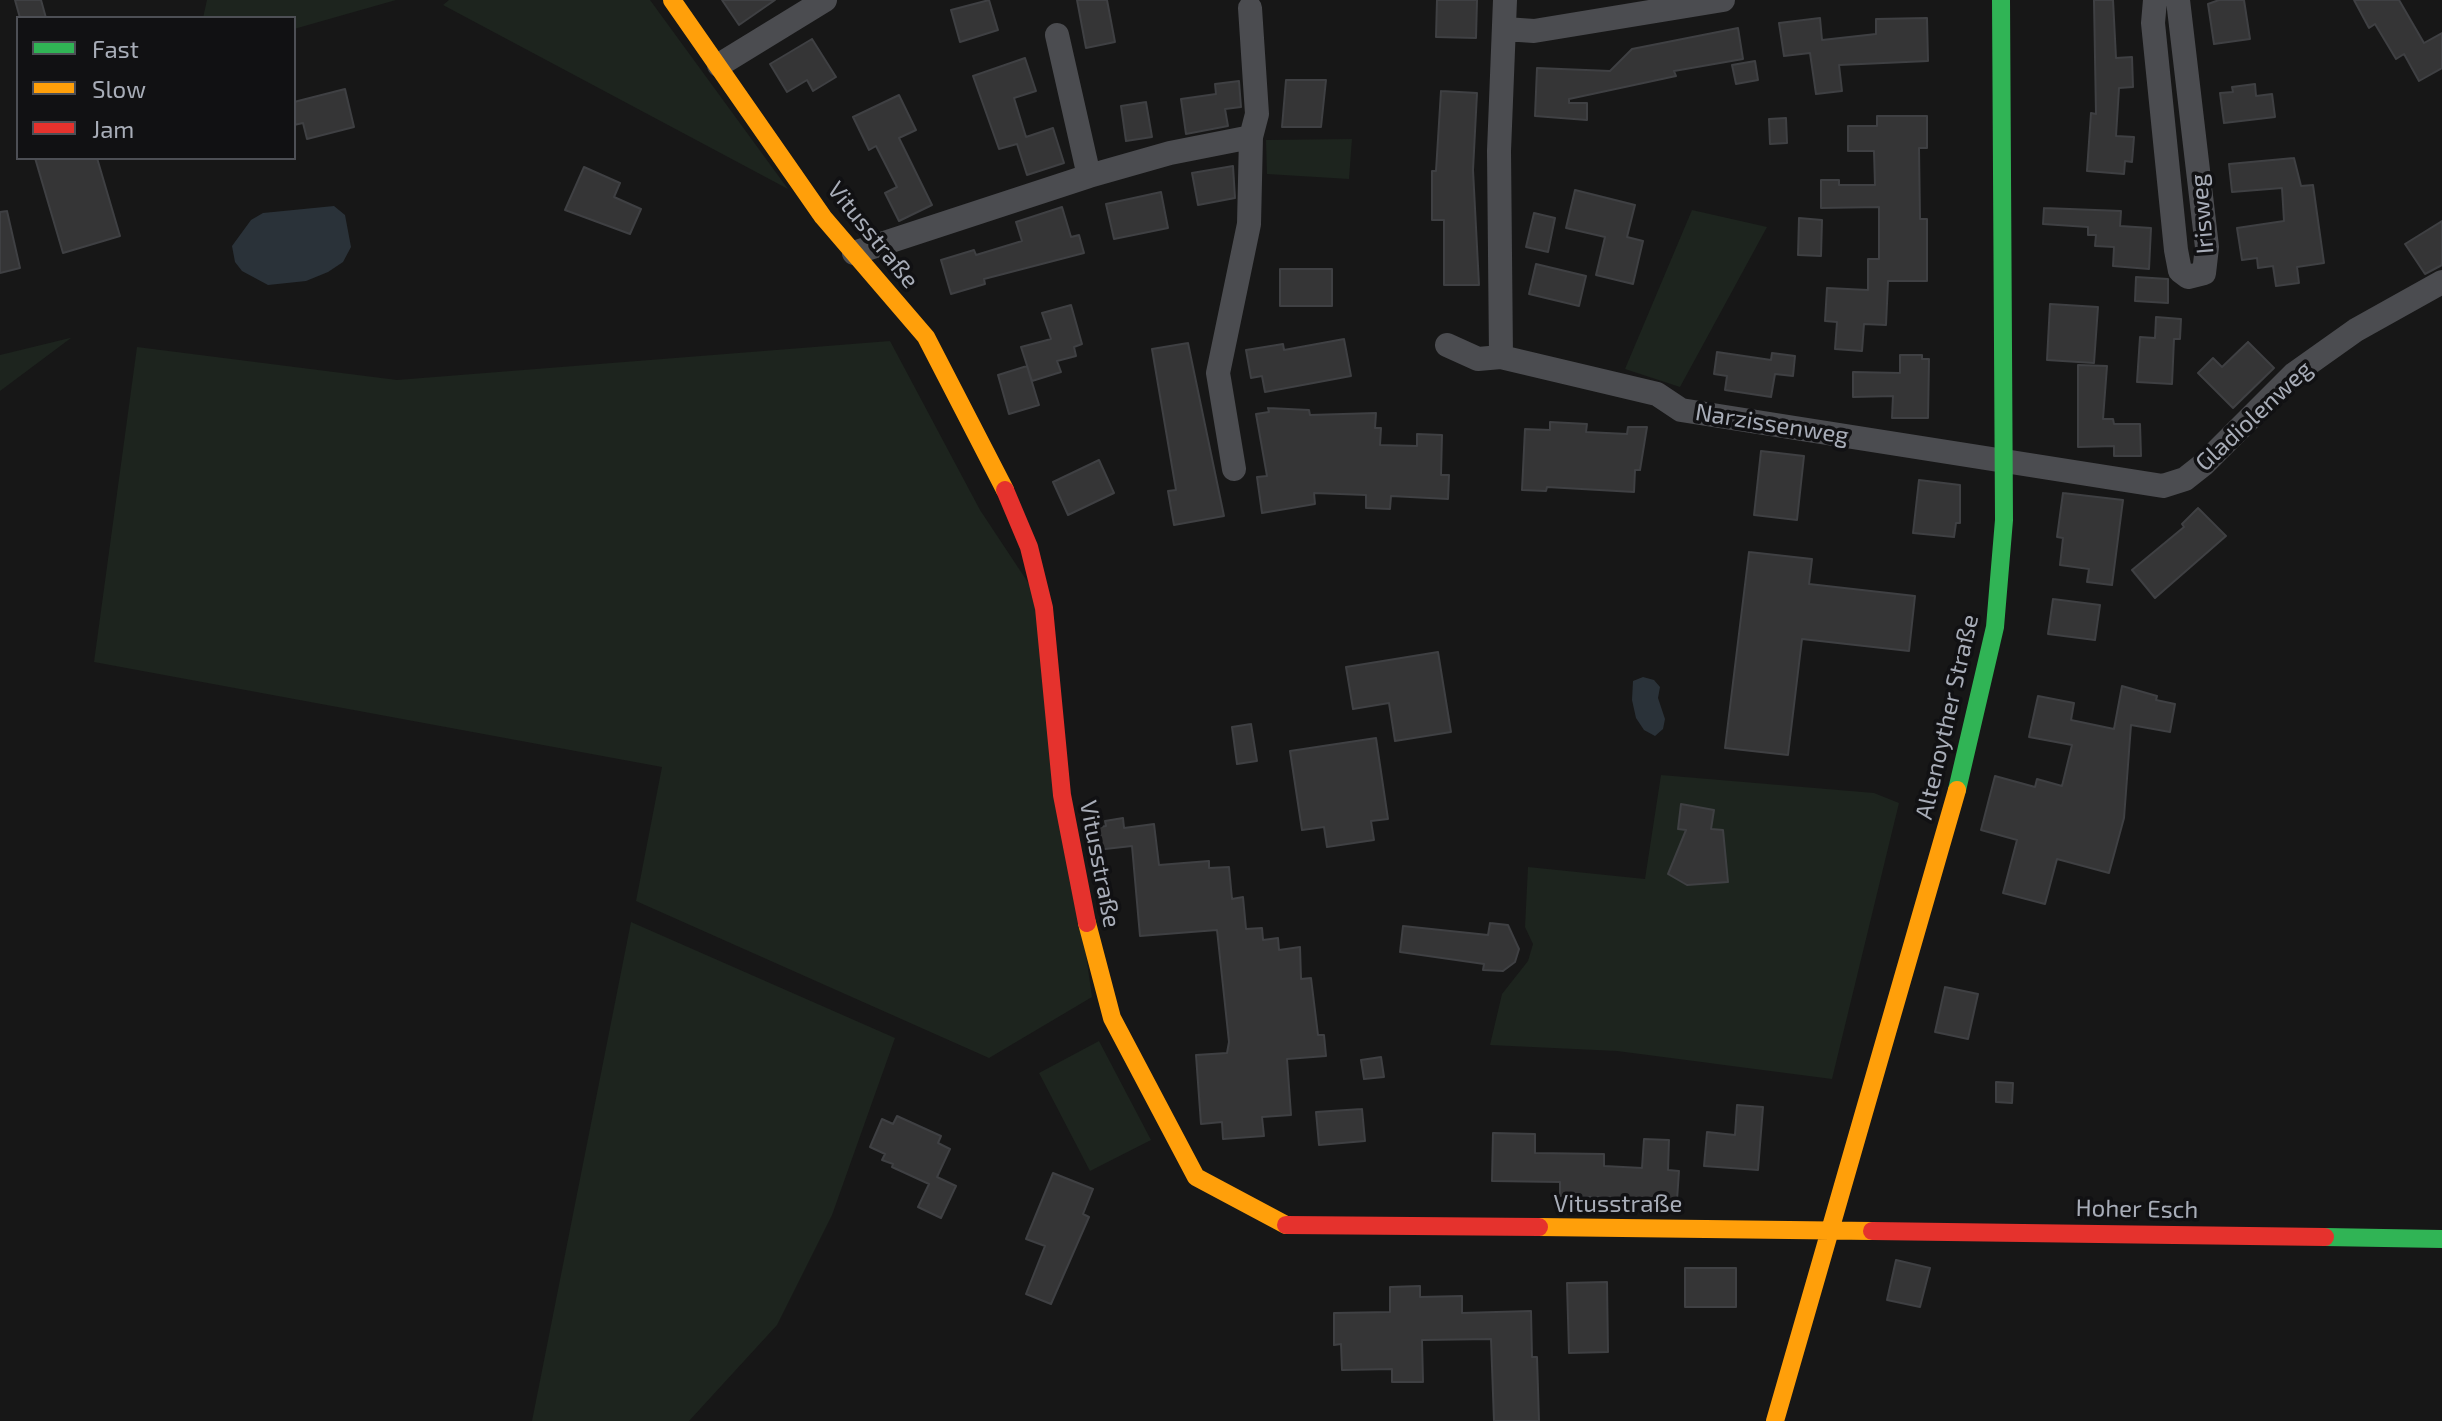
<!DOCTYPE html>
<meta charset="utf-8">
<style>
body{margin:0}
#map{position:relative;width:2442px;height:1421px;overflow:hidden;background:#171717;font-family:"Exo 2",sans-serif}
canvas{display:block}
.legend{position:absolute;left:16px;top:16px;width:280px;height:144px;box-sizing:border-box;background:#111113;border:2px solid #4d4f55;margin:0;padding:10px 14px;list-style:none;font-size:24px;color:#a8adb8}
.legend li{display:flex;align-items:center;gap:16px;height:40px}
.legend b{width:40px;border:2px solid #4d4f55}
</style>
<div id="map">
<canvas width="2442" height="1421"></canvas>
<ul class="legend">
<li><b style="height:10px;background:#30b455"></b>Fast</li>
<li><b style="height:10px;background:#ff9f0a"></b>Slow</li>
<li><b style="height:10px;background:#e5322d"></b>Jam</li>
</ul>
</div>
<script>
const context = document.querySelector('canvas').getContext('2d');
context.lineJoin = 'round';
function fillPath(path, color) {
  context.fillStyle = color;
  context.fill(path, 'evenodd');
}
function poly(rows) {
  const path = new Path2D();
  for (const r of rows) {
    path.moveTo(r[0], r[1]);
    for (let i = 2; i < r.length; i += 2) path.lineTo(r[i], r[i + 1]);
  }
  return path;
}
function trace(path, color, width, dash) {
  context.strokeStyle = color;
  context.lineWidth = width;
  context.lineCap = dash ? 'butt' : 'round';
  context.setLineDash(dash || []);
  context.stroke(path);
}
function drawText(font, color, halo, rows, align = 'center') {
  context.font = font + ' "Exo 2",sans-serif';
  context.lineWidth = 7;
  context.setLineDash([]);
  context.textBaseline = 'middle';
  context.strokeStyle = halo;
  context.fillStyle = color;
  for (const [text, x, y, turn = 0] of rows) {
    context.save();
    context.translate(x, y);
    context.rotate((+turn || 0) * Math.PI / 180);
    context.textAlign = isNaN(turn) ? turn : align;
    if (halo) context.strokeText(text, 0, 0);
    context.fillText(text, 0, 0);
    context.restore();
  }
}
const green = poly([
 [207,0,396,0,294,29,294,18,203,18],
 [449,0,650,0,788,189,443,5],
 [1352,139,1349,179,1267,174,1266,140],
 [1692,210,1767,227,1680,387,1625,369],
 [70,338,71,338,0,391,0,355],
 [890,341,980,510,1035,593,1092,997,989,1058,636,901,662,767,94,662,137,347,397,380],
 [1661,775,1874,793,1899,803,1832,1079,1617,1051,1490,1045,1502,994,1528,961,1533,944,1525,927,1528,867,1645,879],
 [631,922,895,1038,832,1215,777,1325,689,1421,532,1421],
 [1099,1041,1151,1140,1090,1171,1039,1073]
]);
const water = poly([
 [334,206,345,215,351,247,343,262,328,272,306,281,268,285,242,271,235,262,232,246,251,220,263,213],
 [1643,677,1654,680,1660,687,1658,698,1665,719,1663,729,1655,736,1644,730,1636,718,1632,700,1633,681]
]);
const building = poly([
 [15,0,41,0,46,18,20,18,15,0],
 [722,0,775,0,739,25,722,0],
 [989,0,998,30,960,42,951,10,989,0],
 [1077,0,1107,0,1115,42,1086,48,1077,0],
 [1437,0,1477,0,1476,38,1436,37,1437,0],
 [2094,0,2113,0,2116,58,2132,57,2133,87,2119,88,2116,136,2134,137,2132,162,2125,161,2124,174,2087,171,2091,113,2096,114,2094,0],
 [2219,0,2244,0,2250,39,2214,44,2208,4,2219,0],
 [2354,0,2399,0,2424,43,2442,33,2442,68,2419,81,2404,54,2396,59,2375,24,2369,28,2354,0],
 [1820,18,1822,40,1876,34,1876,19,1927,18,1928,61,1839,65,1842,91,1816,94,1810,53,1784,56,1779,23,1820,18],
 [1738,28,1743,59,1674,71,1676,76,1569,99,1569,103,1587,103,1587,120,1535,116,1537,68,1610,71,1632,49,1738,28],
 [812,39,836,77,813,91,807,80,787,92,770,64,812,39],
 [1025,58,1036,91,1014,98,1026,137,1053,128,1064,163,1027,175,1017,144,999,149,973,76,1025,58],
 [1755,61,1758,80,1736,84,1732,65,1755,61],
 [1286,80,1326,80,1321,127,1282,127,1286,80],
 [1239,81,1241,107,1225,109,1228,126,1186,134,1181,99,1216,94,1215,84,1239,81],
 [2255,84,2256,96,2272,94,2275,117,2224,123,2220,93,2233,92,2232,87,2255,84],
 [345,89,354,127,307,139,303,123,294,125,294,102,345,89],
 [1441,91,1477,93,1473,170,1479,285,1444,285,1444,220,1432,220,1432,171,1436,171,1441,91],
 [899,95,916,130,899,138,932,205,899,221,885,193,897,187,876,146,869,150,853,117,899,95],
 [1146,102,1152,137,1126,141,1121,106,1146,102],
 [1877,116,1927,116,1927,148,1919,148,1920,219,1927,219,1927,281,1888,281,1886,325,1864,324,1862,351,1835,349,1837,322,1825,321,1827,288,1868,290,1868,259,1879,259,1879,207,1821,208,1821,180,1839,180,1839,185,1875,185,1874,151,1848,151,1848,126,1877,126,1877,116],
 [1786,118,1787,143,1770,144,1769,119,1786,118],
 [35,158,97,158,120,236,63,253,35,158],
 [2294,158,2301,186,2313,185,2324,263,2297,267,2299,283,2276,286,2273,266,2258,268,2257,258,2242,260,2237,228,2284,221,2282,188,2232,192,2229,164,2294,158],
 [1233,166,1235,198,1198,205,1192,173,1233,166],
 [584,167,620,183,614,197,641,209,630,234,565,210,584,167],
 [1575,190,1635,205,1627,237,1643,241,1633,284,1596,275,1605,237,1566,228,1575,190],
 [1161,192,1168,228,1114,239,1106,204,1161,192],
 [1062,207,1071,237,1079,235,1084,253,984,279,985,284,951,294,941,260,974,250,976,255,1022,241,1016,222,1062,207],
 [2044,208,2121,211,2120,226,2151,228,2149,269,2113,266,2114,247,2095,246,2096,235,2088,235,2088,227,2043,224,2044,208],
 [7,211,20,268,0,273,0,212,7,211],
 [1534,213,1555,218,1548,252,1526,247,1534,213],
 [1799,218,1822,220,1821,256,1798,255,1799,218],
 [2442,221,2442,265,2425,274,2405,244,2442,221],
 [1536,264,1586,276,1579,306,1529,294,1536,264],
 [1280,269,1332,269,1332,306,1280,306,1280,269],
 [2136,277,2168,279,2168,303,2135,301,2136,277],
 [2050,304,2098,307,2094,363,2047,360,2050,304],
 [1071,305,1082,344,1074,347,1076,356,1057,361,1061,372,1032,381,1021,347,1051,339,1042,313,1071,305],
 [2156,317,2181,319,2180,339,2174,339,2172,384,2137,382,2140,337,2155,338,2156,317],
 [1344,339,1351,376,1265,392,1262,376,1251,378,1246,350,1283,344,1284,350,1344,339],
 [2248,342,2274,368,2233,408,2198,373,2213,358,2222,367,2248,342],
 [1188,343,1224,516,1174,525,1168,491,1176,490,1152,349,1188,343],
 [1717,352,1771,360,1772,353,1795,356,1793,376,1775,374,1771,397,1725,390,1727,376,1714,374,1717,352],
 [1900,355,1922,355,1922,359,1929,359,1928,418,1892,418,1893,396,1853,397,1853,372,1900,373,1900,355],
 [2078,365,2107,366,2103,419,2113,419,2114,424,2140,424,2141,456,2114,456,2114,446,2078,447,2078,365],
 [1027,366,1039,405,1009,414,998,375,1027,366],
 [1268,408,1309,410,1310,415,1376,413,1375,428,1381,428,1380,445,1417,446,1417,434,1442,435,1441,475,1449,475,1448,499,1391,496,1390,509,1366,508,1366,495,1314,493,1315,504,1262,513,1257,477,1267,476,1256,414,1269,412,1268,408],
 [1550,422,1587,424,1586,432,1627,434,1628,427,1647,427,1640,470,1635,470,1634,492,1547,487,1546,491,1522,490,1525,429,1550,430,1550,422],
 [1761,451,1804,456,1797,520,1754,515,1761,451],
 [1099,460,1114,493,1068,515,1053,482,1099,460],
 [1919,480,1960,485,1960,523,1956,523,1954,537,1913,533,1919,480],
 [2063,493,2123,500,2112,585,2087,582,2089,569,2060,565,2063,538,2057,537,2063,493],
 [2198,508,2226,536,2155,598,2132,570,2184,527,2182,524,2198,508],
 [1749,552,1812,559,1809,584,1915,596,1909,651,1802,639,1788,755,1725,748,1749,552],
 [2053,599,2100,605,2095,640,2048,634,2053,599],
 [1438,652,1451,732,1395,741,1389,703,1353,709,1346,667,1438,652],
 [2122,686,2157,696,2156,700,2175,704,2170,732,2131,725,2124,818,2109,873,2057,859,2045,904,2003,893,2017,840,1981,830,1995,776,2035,787,2037,779,2062,786,2072,745,2029,737,2038,696,2074,703,2071,720,2114,729,2122,686],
 [1251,724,1257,761,1237,764,1232,727,1251,724],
 [1376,738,1388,819,1371,821,1374,840,1327,847,1324,827,1302,830,1290,751,1376,738],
 [1681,804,1714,810,1711,829,1723,830,1728,882,1687,885,1668,874,1686,830,1678,829,1681,804],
 [1123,818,1124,828,1154,824,1159,865,1209,861,1209,868,1229,867,1232,899,1243,897,1246,929,1262,928,1263,940,1278,938,1279,950,1300,947,1301,979,1311,978,1318,1035,1324,1035,1326,1056,1287,1059,1291,1115,1262,1117,1264,1136,1223,1139,1222,1122,1201,1124,1196,1055,1227,1053,1229,1042,1217,930,1140,936,1132,846,1096,850,1093,828,1106,826,1105,821,1123,818],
 [1490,923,1508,925,1519,949,1515,962,1503,971,1483,970,1484,964,1400,952,1403,926,1488,935,1490,923],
 [1945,987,1978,994,1968,1039,1935,1032,1945,987],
 [1381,1057,1384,1077,1364,1079,1361,1060,1381,1057],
 [1996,1082,2013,1083,2012,1103,1996,1102,1996,1082],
 [1737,1105,1763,1107,1758,1170,1704,1166,1707,1132,1735,1135,1737,1105],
 [1362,1109,1365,1141,1319,1145,1316,1112,1362,1109],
 [897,1116,941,1136,938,1143,950,1149,937,1177,956,1186,941,1218,918,1207,929,1184,892,1167,893,1164,882,1160,885,1154,870,1147,882,1119,893,1124,897,1116],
 [1493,1133,1535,1134,1535,1153,1604,1154,1604,1166,1642,1168,1644,1139,1669,1140,1668,1170,1679,1171,1677,1200,1560,1196,1560,1182,1492,1181,1493,1133],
 [1053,1173,1093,1189,1083,1214,1089,1217,1051,1304,1026,1294,1045,1246,1026,1239,1053,1173],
 [1896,1260,1930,1268,1920,1307,1887,1300,1896,1260],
 [1685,1268,1736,1268,1736,1307,1685,1307,1685,1268],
 [1607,1282,1608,1352,1569,1353,1567,1283,1607,1282],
 [1420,1286,1420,1297,1462,1296,1462,1313,1531,1311,1532,1357,1537,1357,1539,1421,1494,1421,1491,1339,1422,1340,1423,1382,1392,1382,1392,1369,1342,1370,1341,1344,1334,1345,1334,1313,1390,1312,1390,1287,1420,1286]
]);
const street = poly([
 [2155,0,2153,23,2176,250,2180,271,2188,277,2204,273,2207,247,2178,0],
 [1250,8,1257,114,1251,137],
 [1505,29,1534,31,1723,0],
 [1057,35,1089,176],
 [719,65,825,0],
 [854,253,1089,176,1170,153,1251,137,1249,224,1218,373,1234,469],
 [1447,345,1478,359,1501,357,1657,394,1681,410,2163,486,2185,479,2204,464,2294,374,2356,330,2442,282],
 [1501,357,1499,151,1505,0]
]);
const fast = poly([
 [1957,790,1995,627,2004,520,2001,0],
 [2325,1237,2442,1239]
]);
const slow = poly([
 [672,0,823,217,926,337,1005,490],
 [1087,923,1112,1018,1196,1177,1286,1225],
 [1539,1227,1872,1231],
 [1775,1421,1957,790]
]);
const jam = poly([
 [1005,490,1029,547,1044,608,1062,795,1087,923],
 [1286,1225,1539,1227],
 [1872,1231,2325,1237]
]);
const streetNames = [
 ["Irisweg",2202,214,-95],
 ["Vitusstraße",873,235,51],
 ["Gladiolenweg",2254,416,-43],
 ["Narzissenweg",1772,424,9],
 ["Altenoyther Straße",1947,717,-77],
 ["Vitusstraße",1100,864,79],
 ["Vitusstraße",1618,1204],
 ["Hoher Esch",2137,1209,1]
];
fillPath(green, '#1d241e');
fillPath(water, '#2a3239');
fillPath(building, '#353536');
trace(building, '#3f4043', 2);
trace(street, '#4b4c50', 24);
trace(fast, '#30b455', 18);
trace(slow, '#ff9f0a', 18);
trace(jam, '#e5322d', 18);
drawText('24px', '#a8adb8', '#111113', streetNames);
</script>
